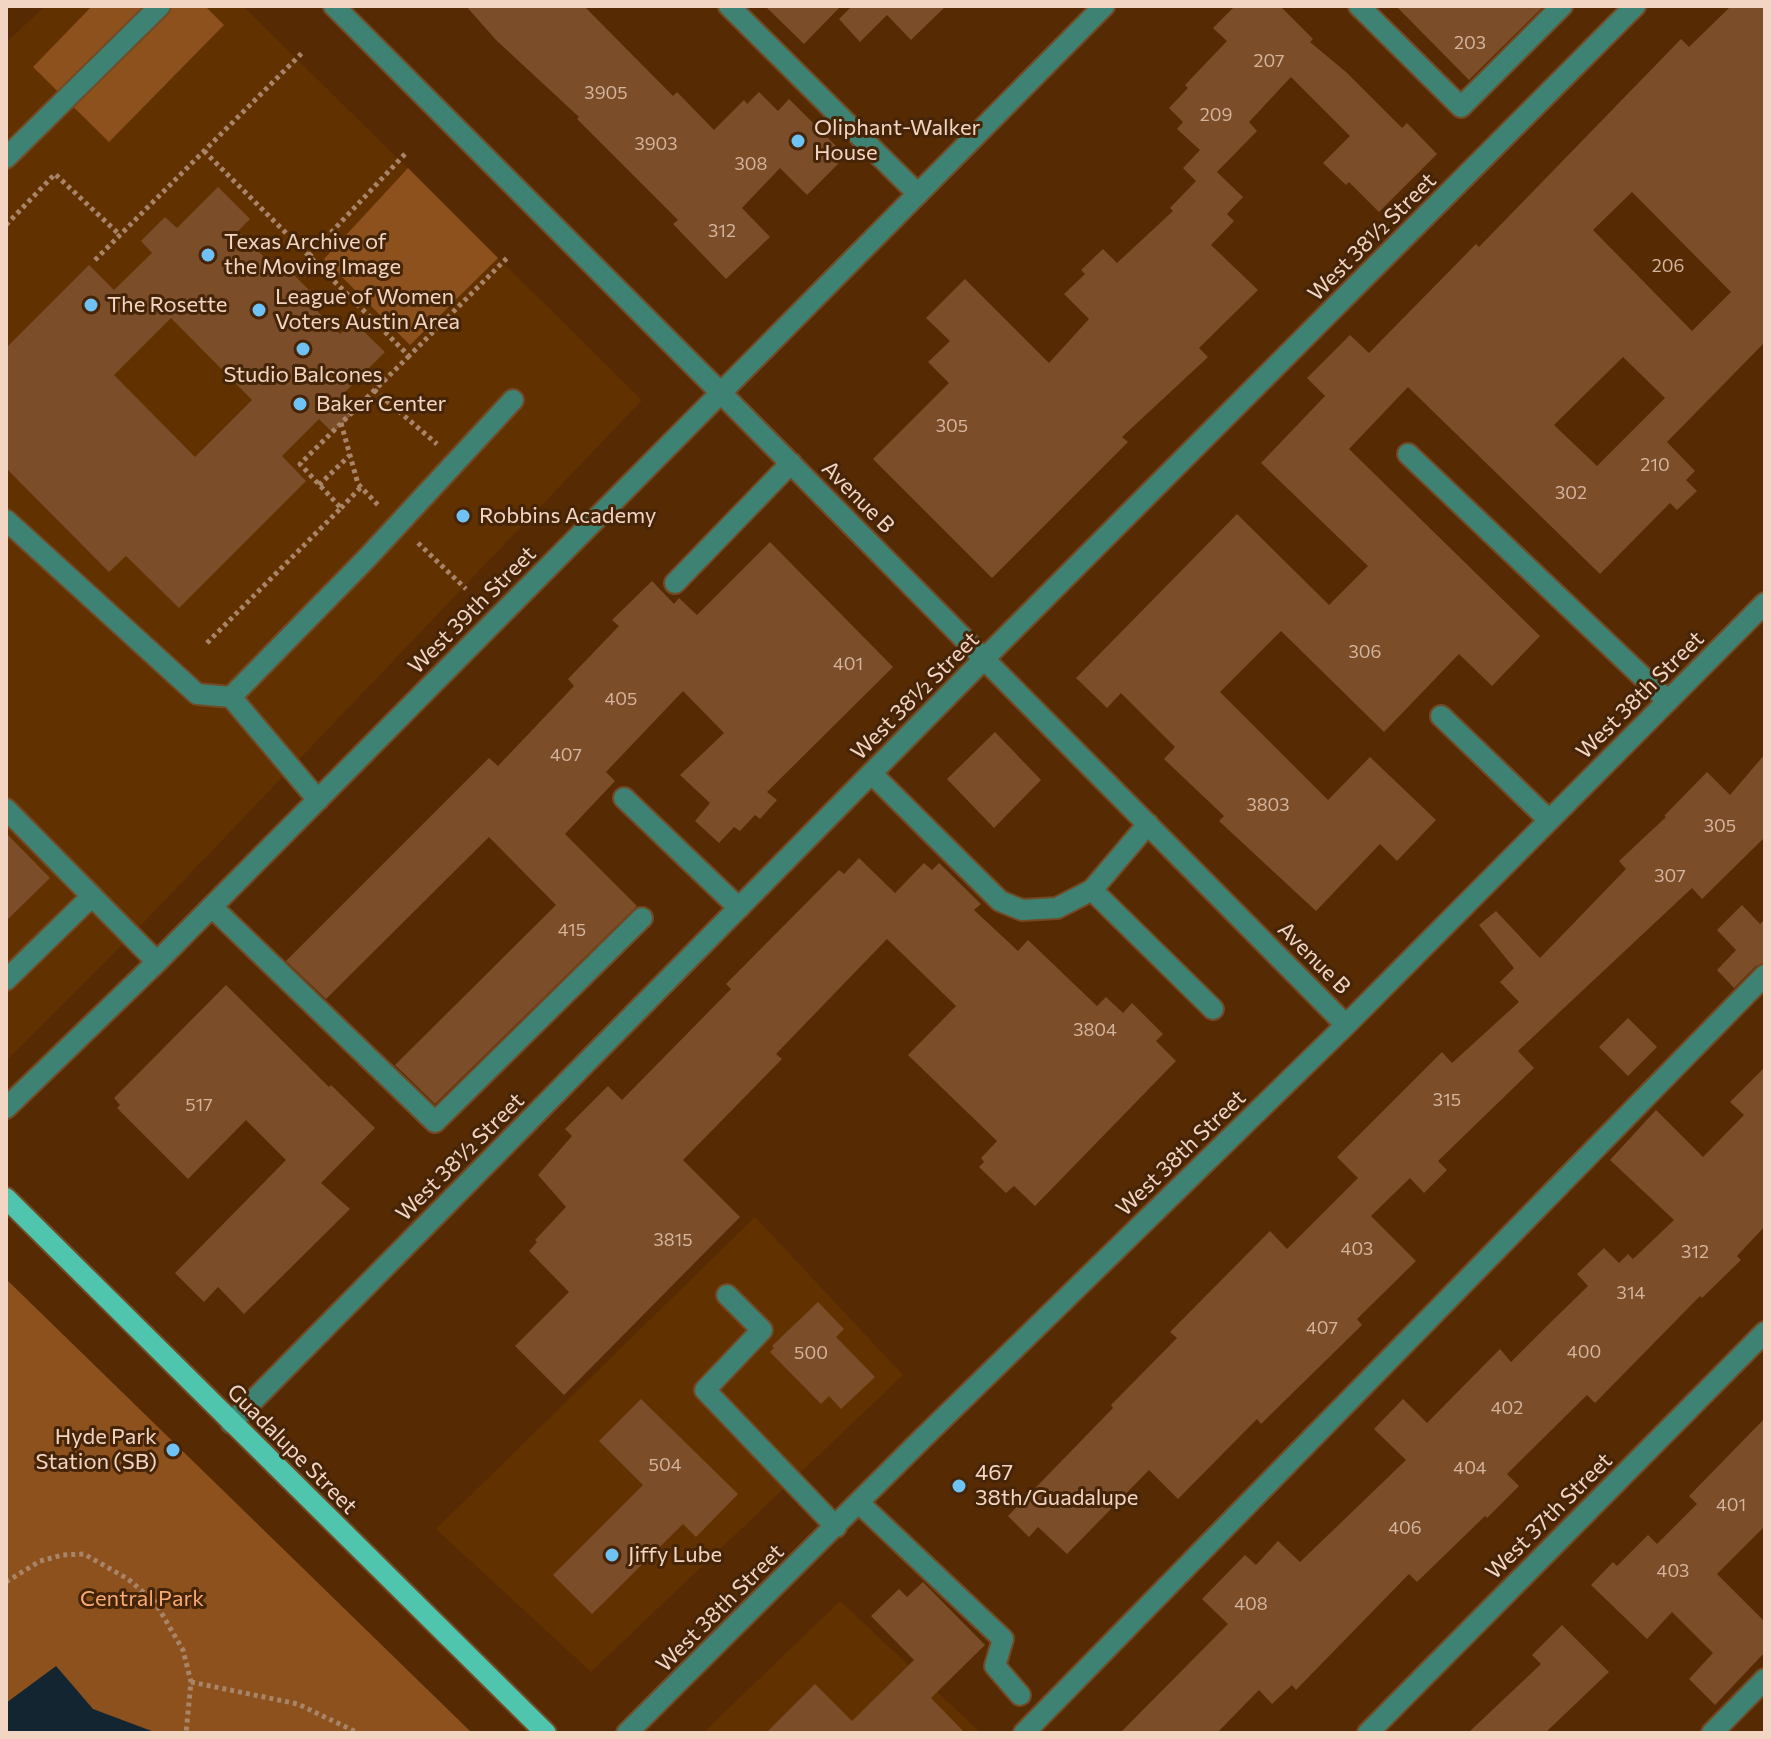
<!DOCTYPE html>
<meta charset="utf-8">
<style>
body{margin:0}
#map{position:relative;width:1771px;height:1739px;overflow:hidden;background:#562b03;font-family:Commissioner,sans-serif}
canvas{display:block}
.frame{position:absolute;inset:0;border:8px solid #f2d6c3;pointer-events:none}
</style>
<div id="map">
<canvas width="1771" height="1739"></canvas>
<div class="frame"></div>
</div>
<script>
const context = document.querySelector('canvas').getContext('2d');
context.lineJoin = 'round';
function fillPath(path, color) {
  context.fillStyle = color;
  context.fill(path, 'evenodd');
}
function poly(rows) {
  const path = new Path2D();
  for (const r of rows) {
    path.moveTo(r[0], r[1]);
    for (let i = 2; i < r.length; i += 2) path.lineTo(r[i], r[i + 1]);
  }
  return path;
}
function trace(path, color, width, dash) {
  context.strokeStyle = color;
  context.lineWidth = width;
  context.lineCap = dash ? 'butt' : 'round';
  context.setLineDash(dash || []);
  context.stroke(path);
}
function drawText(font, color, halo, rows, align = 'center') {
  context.font = font + ' Commissioner,sans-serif';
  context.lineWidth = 6;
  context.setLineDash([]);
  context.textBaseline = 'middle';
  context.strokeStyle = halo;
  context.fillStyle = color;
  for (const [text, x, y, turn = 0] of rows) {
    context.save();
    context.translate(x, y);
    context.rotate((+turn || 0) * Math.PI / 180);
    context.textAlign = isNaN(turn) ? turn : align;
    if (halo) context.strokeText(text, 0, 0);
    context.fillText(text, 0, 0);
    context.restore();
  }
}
const built = poly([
 [45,6,243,6,642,400,125,942,6,1061,6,43],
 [755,1217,903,1375,591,1672,436,1529],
 [840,1601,981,1733,703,1733]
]);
const green = poly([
 [92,6,205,6,224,25,109,142,33,67],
 [408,168,498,258,410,345,324,259],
 [6,1279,472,1733,6,1733]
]);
const water = poly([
 [56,1666,93,1709,157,1733,6,1733,6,1703]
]);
const building = poly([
 [466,6,584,6,673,96,677,92,714,130,744,100,747,104,759,92,778,111,789,99,846,156,807,195,780,168,742,208,770,237,726,279,673,224,678,220,577,119,579,117,496,40],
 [765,6,841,6,804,44],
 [852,6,946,6,911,40,887,15,860,42,839,19],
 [1235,6,1280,6,1313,39,1310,42,1346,72,1402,128,1407,123,1437,154,1379,212,1349,182,1346,185,1323,163,1350,136,1291,77,1249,122,1257,131,1217,172,1243,197,1227,214,1234,221,1211,245,1258,290,1199,348,1208,357,1122,437,1128,442,992,578,873,459,949,383,928,362,950,341,926,318,965,279,1049,363,1089,319,1064,294,1085,274,1081,270,1103,249,1117,263,1173,211,1170,208,1196,181,1183,168,1200,150,1177,129,1183,122,1169,108,1188,88,1185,85,1227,41,1213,28],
 [1396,6,1544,6,1469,80],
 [1731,6,1765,6,1765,342,1667,442,1695,471,1686,480,1697,491,1677,510,1670,503,1600,574,1408,387,1349,449,1540,636,1492,686,1459,654,1384,732,1281,631,1220,692,1328,800,1370,757,1436,820,1397,861,1380,844,1316,911,1219,821,1224,816,1164,759,1175,747,1121,693,1107,708,1076,678,1237,514,1329,605,1368,566,1261,463,1325,396,1307,378,1350,335,1369,353,1476,244,1479,247,1681,39,1689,47],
 [1632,192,1731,292,1692,331,1593,230],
 [1623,357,1665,398,1597,466,1554,425],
 [218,187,250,219,238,231,276,269,282,263,309,290,302,296,340,334,353,321,385,352,343,394,358,409,333,433,319,419,282,456,306,481,179,608,126,556,109,572,6,468,6,348,89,265,114,290,152,253,141,241,165,217,177,228],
 [171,318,252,400,195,457,114,375],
 [770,542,893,667,767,792,777,800,760,819,755,815,740,831,734,827,719,843,695,821,710,803,680,775,724,733,683,691,606,772,615,781,565,834,637,906,435,1104,395,1065,556,905,489,837,326,999,286,961,489,758,498,766,574,686,568,679,619,626,612,620,652,581,674,604,679,598,697,615],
 [995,732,1041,780,994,828,947,779],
 [1765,754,1765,837,1702,899,1692,888,1518,1051,1534,1068,1438,1161,1447,1170,1424,1193,1410,1178,1371,1216,1416,1261,1357,1319,1362,1325,1261,1424,1257,1419,1178,1499,1149,1470,1067,1554,1038,1527,1029,1537,1008,1516,1113,1408,1111,1405,1177,1338,1170,1332,1270,1231,1287,1249,1358,1178,1337,1157,1442,1052,1452,1063,1519,1002,1500,982,1514,968,1479,925,1496,911,1540,958,1626,869,1619,861,1666,817,1664,816,1707,772,1730,795],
 [6,833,50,878,6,921],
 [859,858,895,893,924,863,932,870,939,863,981,904,974,910,1018,951,1028,940,1097,1006,1106,997,1123,1013,1132,1003,1163,1034,1156,1041,1176,1061,1035,1206,1014,1186,1006,1193,979,1167,984,1162,981,1158,997,1141,908,1055,956,1006,887,939,776,1054,782,1059,683,1160,740,1217,564,1395,515,1346,569,1292,529,1251,537,1242,535,1240,566,1207,538,1175,572,1136,565,1129,608,1086,622,1100,731,989,726,984,839,870,844,874],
 [1742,905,1760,924,1765,919,1765,962,1756,966,1734,988,1717,970,1736,950,1717,930],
 [226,985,329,1087,331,1085,375,1128,321,1183,350,1209,244,1314,218,1287,204,1302,175,1273,286,1160,246,1120,188,1179,117,1108,120,1105,114,1098],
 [1628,1018,1657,1047,1628,1076,1599,1047],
 [1765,1067,1765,1226,1737,1256,1741,1260,1702,1298,1700,1296,1595,1403,1587,1395,1507,1474,1519,1486,1487,1518,1485,1516,1417,1582,1409,1574,1296,1690,1292,1685,1272,1704,1259,1690,1217,1733,1120,1733,1228,1624,1202,1599,1245,1555,1256,1565,1278,1541,1300,1562,1406,1460,1374,1429,1403,1399,1427,1423,1500,1349,1511,1362,1549,1324,1588,1286,1577,1274,1604,1248,1619,1263,1628,1254,1633,1259,1674,1220,1610,1160,1656,1110,1703,1157,1744,1115,1730,1102],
 [818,1302,844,1329,836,1337,875,1377,841,1409,829,1396,821,1404,770,1352,774,1348,772,1346],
 [641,1399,738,1494,696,1537,683,1524,592,1614,553,1575,643,1485,599,1441],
 [1765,1418,1765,1526,1717,1574,1765,1622,1765,1652,1715,1705,1689,1679,1713,1653,1672,1612,1647,1639,1591,1585,1613,1562,1617,1566,1648,1535,1657,1544,1697,1504,1689,1496],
 [923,1582,985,1645,931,1698,965,1733,766,1733,815,1684,852,1721,914,1660,871,1616,899,1589,907,1597],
 [1562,1625,1609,1672,1545,1733,1468,1733,1541,1664,1532,1655]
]);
const path = poly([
 [204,151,409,356,509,256],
 [6,225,55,174,120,235],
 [309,256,406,153],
 [95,260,304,51],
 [374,390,437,444],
 [341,423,358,484,378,505],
 [319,485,350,455],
 [341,508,361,487],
 [418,543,466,589],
 [207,643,341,508,300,464,409,356],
 [6,1582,40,1561,63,1555,84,1554,128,1579,155,1602,183,1650,191,1682,186,1733],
 [191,1682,298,1704,358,1733]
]);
const minor = poly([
 [334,6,721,393,1346,1025],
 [729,6,918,194],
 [1359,6,1461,107,1562,6],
 [6,158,160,6],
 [1408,454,1668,701],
 [6,520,197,694,231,697,318,800],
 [675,583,791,463],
 [231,697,367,558,513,400],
 [1441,716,1549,820],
 [872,774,1000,901,1022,910,1057,908,1092,890,1148,824],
 [624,798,739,908],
 [6,809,157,962],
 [1092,890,1213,1009],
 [212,907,435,1122,642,918],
 [6,980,92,896],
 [6,1108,157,962,1104,6],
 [727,1295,762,1330,705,1390,836,1527],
 [231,1423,984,659,1635,6],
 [859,1503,1003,1639,995,1666,1020,1695],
 [627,1733,924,1437,1346,1025,1765,603],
 [1024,1733,1765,975],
 [1368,1733,1765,1332],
 [1712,1733,1765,1679]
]);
const major = poly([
 [6,1198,546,1733]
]);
const markers = [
 [798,141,8,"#6fc2f4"],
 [208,255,8,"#6fc2f4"],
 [91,305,8,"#6fc2f4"],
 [259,310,8,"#6fc2f4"],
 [303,349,8,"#6fc2f4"],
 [300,404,8,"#6fc2f4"],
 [463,516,8,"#6fc2f4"],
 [173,1450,8,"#6fc2f4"],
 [959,1486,8,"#6fc2f4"],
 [612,1555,8,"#6fc2f4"]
];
const numberNames = [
 ["203",1470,43],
 ["207",1269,61],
 ["3905",606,93],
 ["209",1216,115],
 ["3903",656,144],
 ["308",751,164],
 ["312",722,231],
 ["206",1668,266],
 ["305",952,426],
 ["210",1655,465],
 ["302",1571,493],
 ["306",1365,652],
 ["401",848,664],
 ["405",621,699],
 ["407",566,755],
 ["3803",1268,805],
 ["305",1720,826],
 ["307",1670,876],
 ["415",572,930],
 ["3804",1095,1030],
 ["315",1447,1100],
 ["517",199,1105],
 ["3815",673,1240],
 ["403",1357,1249],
 ["312",1695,1252],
 ["314",1631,1293],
 ["407",1322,1328],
 ["400",1584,1352],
 ["500",811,1353],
 ["402",1507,1408],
 ["504",665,1465],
 ["404",1470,1468],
 ["401",1731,1505],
 ["406",1405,1528],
 ["403",1673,1571],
 ["408",1251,1604]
];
const poiNames = [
 ["Oliphant-Walker",814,128],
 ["House",814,153],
 ["Texas Archive of",224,242],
 ["the Moving Image",224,267],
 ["League of Women",275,297],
 ["Voters Austin Area",275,322],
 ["The Rosette",107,305],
 ["Studio Balcones",303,375,"center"],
 ["Baker Center",316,404],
 ["Robbins Academy",479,516],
 ["Hyde Park",157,1437,"right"],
 ["Station (SB)",157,1462,"right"],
 ["467",975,1473],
 ["38th/Guadalupe",975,1498],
 ["Jiffy Lube",628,1555]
];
const streetNames = [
 ["West 38½ Street",1372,237,-45],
 ["Avenue B",858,497,45],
 ["West 39th Street",472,610,-45],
 ["West 38th Street",1640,695,-45],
 ["West 38½ Street",915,696,-45],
 ["Avenue B",1314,958,45],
 ["West 38th Street",1181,1153,-44],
 ["West 38½ Street",460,1157,-45],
 ["Guadalupe Street",292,1449,45],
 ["West 37th Street",1549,1516,-45],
 ["West 38th Street",720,1608,-45]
];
const parkNames = [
 ["Central Park",142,1599]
];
fillPath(built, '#623100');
fillPath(green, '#8d511d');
fillPath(water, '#122530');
fillPath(building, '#7b4d29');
trace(minor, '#724a26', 24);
trace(major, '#724a26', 24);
trace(path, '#a88568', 5, [4, 4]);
trace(minor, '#3d8273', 20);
trace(major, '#4fc5ad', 20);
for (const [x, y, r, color] of markers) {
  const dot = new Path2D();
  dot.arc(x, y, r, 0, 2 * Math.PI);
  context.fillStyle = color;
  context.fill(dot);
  trace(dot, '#452408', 3);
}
drawText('18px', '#d4b49c', null, numberNames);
drawText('22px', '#f2d6c3', '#452408', poiNames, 'left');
drawText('22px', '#f2d6c3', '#452408', streetNames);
drawText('22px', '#f8ab72', '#452408', parkNames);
</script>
